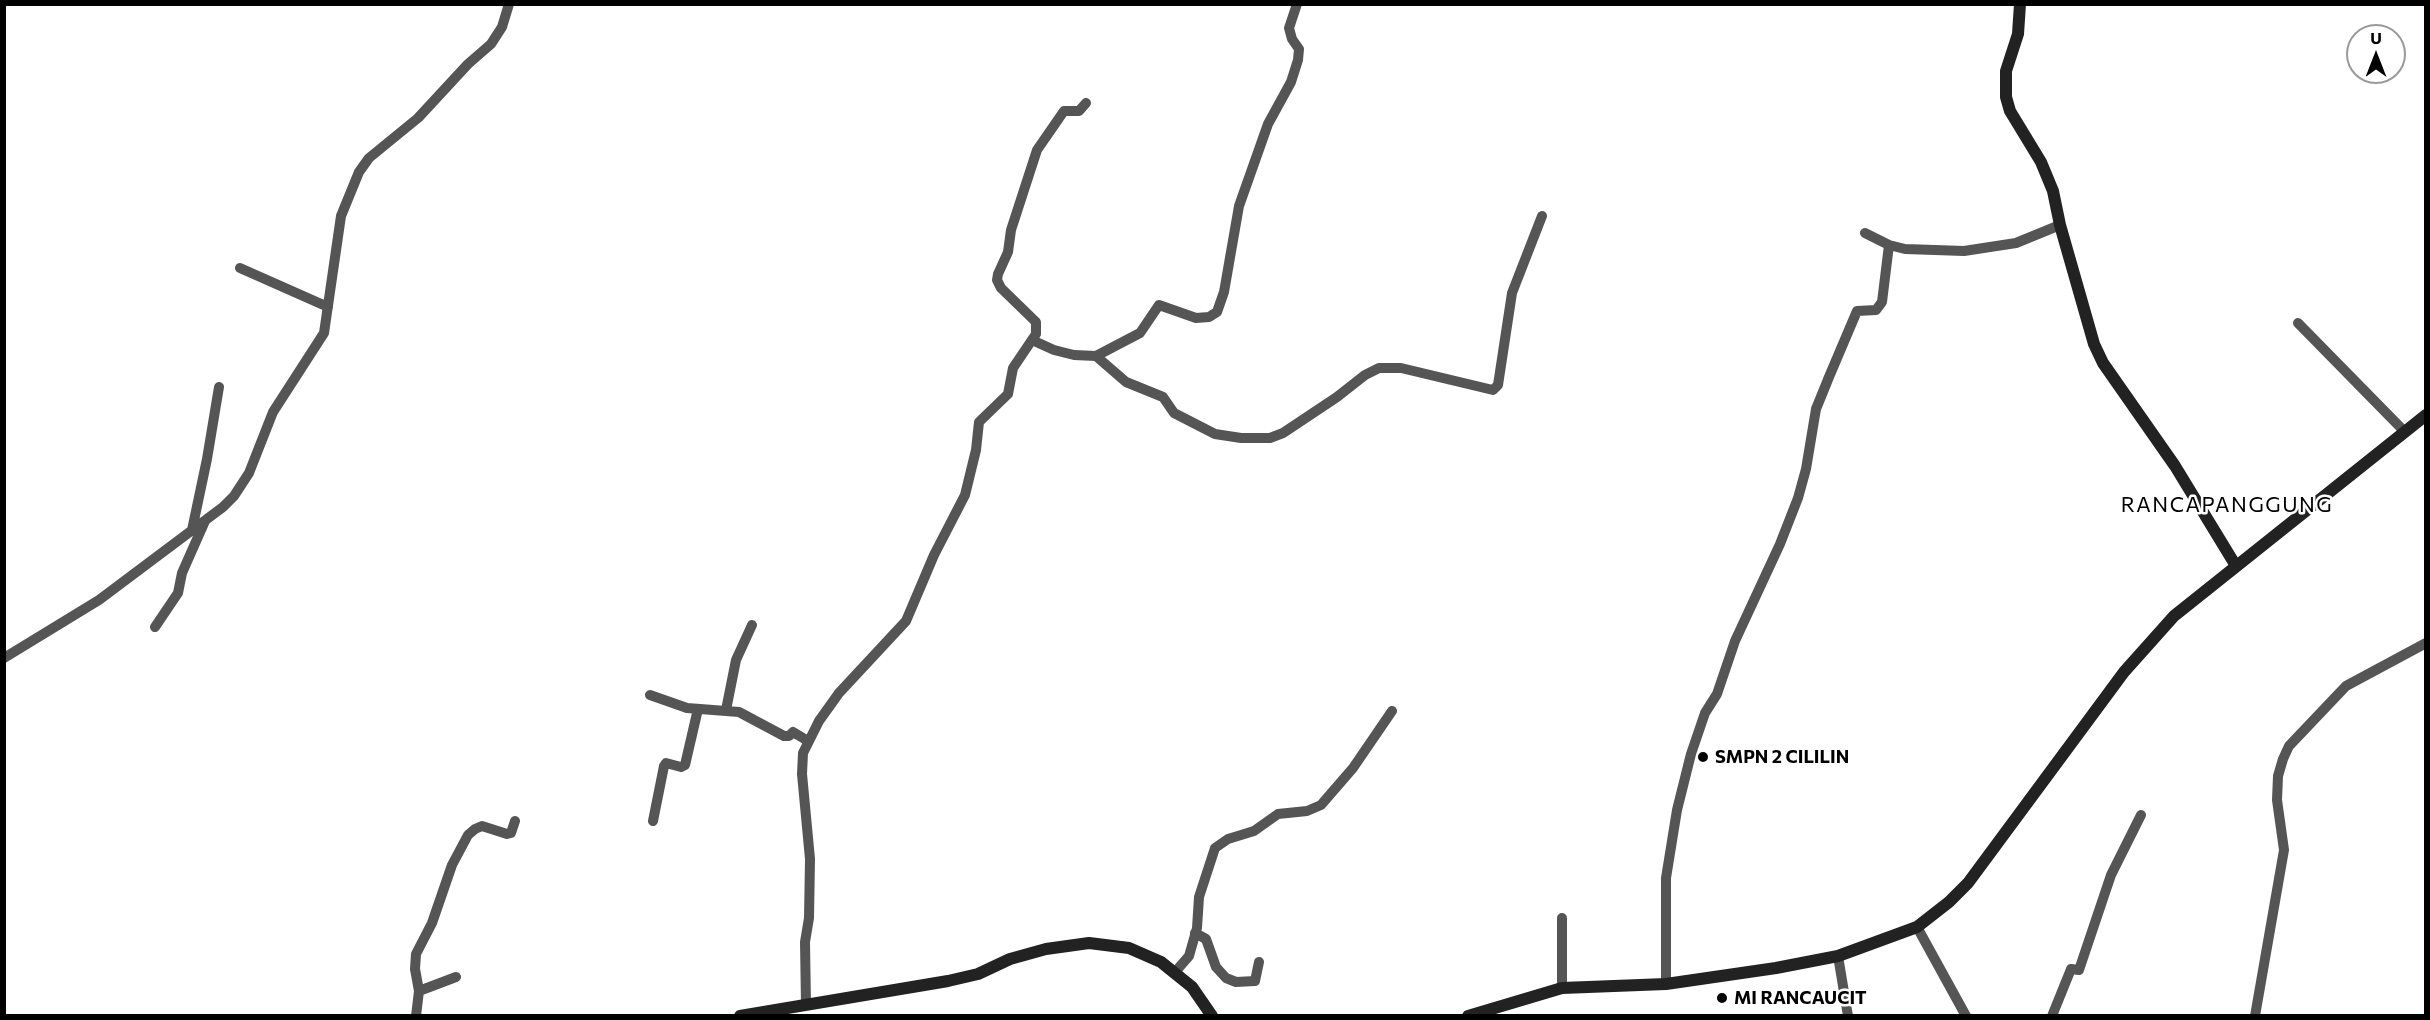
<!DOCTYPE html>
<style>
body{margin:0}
#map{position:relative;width:2430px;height:1020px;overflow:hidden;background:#fff;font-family:Commissioner,sans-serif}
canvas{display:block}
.frame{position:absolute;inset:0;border:6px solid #000;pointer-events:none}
.north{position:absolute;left:2346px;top:24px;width:60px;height:60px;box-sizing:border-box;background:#fff;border:2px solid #999;border-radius:50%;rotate:0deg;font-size:16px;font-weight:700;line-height:24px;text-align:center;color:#000}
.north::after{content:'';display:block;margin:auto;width:21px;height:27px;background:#000;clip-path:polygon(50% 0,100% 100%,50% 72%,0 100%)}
</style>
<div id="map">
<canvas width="2430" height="1020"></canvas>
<div class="frame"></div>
<div class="north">U</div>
</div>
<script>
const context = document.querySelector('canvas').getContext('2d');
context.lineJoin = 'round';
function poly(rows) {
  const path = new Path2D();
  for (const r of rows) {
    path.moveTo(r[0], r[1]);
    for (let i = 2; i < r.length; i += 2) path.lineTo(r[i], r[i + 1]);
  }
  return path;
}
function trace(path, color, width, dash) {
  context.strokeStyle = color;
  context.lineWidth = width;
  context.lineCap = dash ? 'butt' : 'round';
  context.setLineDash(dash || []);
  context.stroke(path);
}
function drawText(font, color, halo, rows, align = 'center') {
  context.font = font + ' Commissioner,sans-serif';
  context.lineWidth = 5;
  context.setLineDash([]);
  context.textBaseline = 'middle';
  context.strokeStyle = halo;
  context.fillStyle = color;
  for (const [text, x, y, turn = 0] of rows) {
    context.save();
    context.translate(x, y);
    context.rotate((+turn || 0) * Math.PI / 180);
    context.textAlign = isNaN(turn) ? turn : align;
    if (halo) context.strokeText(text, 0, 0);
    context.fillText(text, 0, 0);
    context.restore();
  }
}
const minor = poly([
 [1865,233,1889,245],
 [240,268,328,307],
 [2298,323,2404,431],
 [1032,340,1054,350,1074,355,1096,356,1140,333,1159,305,1196,318,1209,317,1217,312,1224,292,1239,206,1268,124,1291,82,1298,60,1299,49,1292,39,1289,28,1297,4],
 [1096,356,1126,382,1163,397,1174,413,1215,434,1241,438,1270,438,1283,433,1337,397,1365,375,1379,368,1401,368,1493,390,1498,385,1512,293,1542,216],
 [192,530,207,459,219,387],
 [155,627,178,593,182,573,205,521],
 [4,658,99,600,223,507,234,496,249,473,273,412,324,333,341,216,359,172,369,158,418,118,468,64,491,44,502,27,509,4],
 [650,695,687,708,739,712,784,736,789,736,793,732,808,741],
 [726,710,736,660,752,625],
 [653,821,664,766,666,763,681,767,685,765,698,709],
 [1917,927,1966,1016],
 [1195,933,1206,939,1216,967,1226,978,1236,982,1255,981,1259,962],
 [1838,956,1848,1016],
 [1176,971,1189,956,1197,928,1199,897,1215,848,1228,839,1254,831,1278,814,1307,811,1321,805,1353,768,1392,711],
 [1666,984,1666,878,1677,810,1691,754,1705,713,1717,694,1735,641,1780,544,1798,498,1806,469,1816,409,1829,377,1857,311,1876,310,1882,302,1889,245,1905,249,1964,251,2016,243,2060,225],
 [1562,988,1562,918],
 [419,991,456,977],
 [806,1005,805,942,809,918,810,859,802,774,803,753,819,721,839,693,906,621,934,555,965,495,976,450,979,422,1008,394,1013,368,1036,334,1036,322,1001,288,997,280,998,274,1008,252,1011,230,1037,150,1064,111,1079,111,1086,103],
 [416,1016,419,991,415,969,416,954,432,923,452,865,468,835,475,829,482,826,507,834,511,833,515,821],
 [2052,1016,2071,969,2079,970,2111,875,2141,815],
 [2255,1016,2284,850,2277,800,2278,776,2283,759,2289,746,2346,686,2426,643]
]);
const secondary = poly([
 [2020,4,2018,34,2006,71,2006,97,2010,111,2041,162,2053,191,2060,225,2094,344,2103,363,2175,466,2236,566],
 [740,1016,948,981,978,974,1010,959,1046,949,1089,943,1129,948,1161,962,1192,987,1212,1016],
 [1468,1016,1562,988,1666,984,1776,968,1838,956,1917,927,1949,902,1968,883,2124,672,2174,616,2426,415]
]);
const markers = [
 [1703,757,6,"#000"],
 [1722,998,6,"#000"]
];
const poiNames = [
 ["SMPN 2 CILILIN",1715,757],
 ["MI RANCAUCIT",1734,998]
];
const quarterNames = [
 ["RANCAPANGGUNG",2227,505]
];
trace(minor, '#555', 10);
trace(secondary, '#222', 12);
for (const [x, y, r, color] of markers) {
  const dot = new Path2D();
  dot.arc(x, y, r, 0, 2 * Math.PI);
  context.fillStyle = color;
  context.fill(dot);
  trace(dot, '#fff', 2);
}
drawText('bold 18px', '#000', '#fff', poiNames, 'left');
context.letterSpacing = '1.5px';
drawText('21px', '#000', '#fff', quarterNames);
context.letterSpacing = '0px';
</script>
